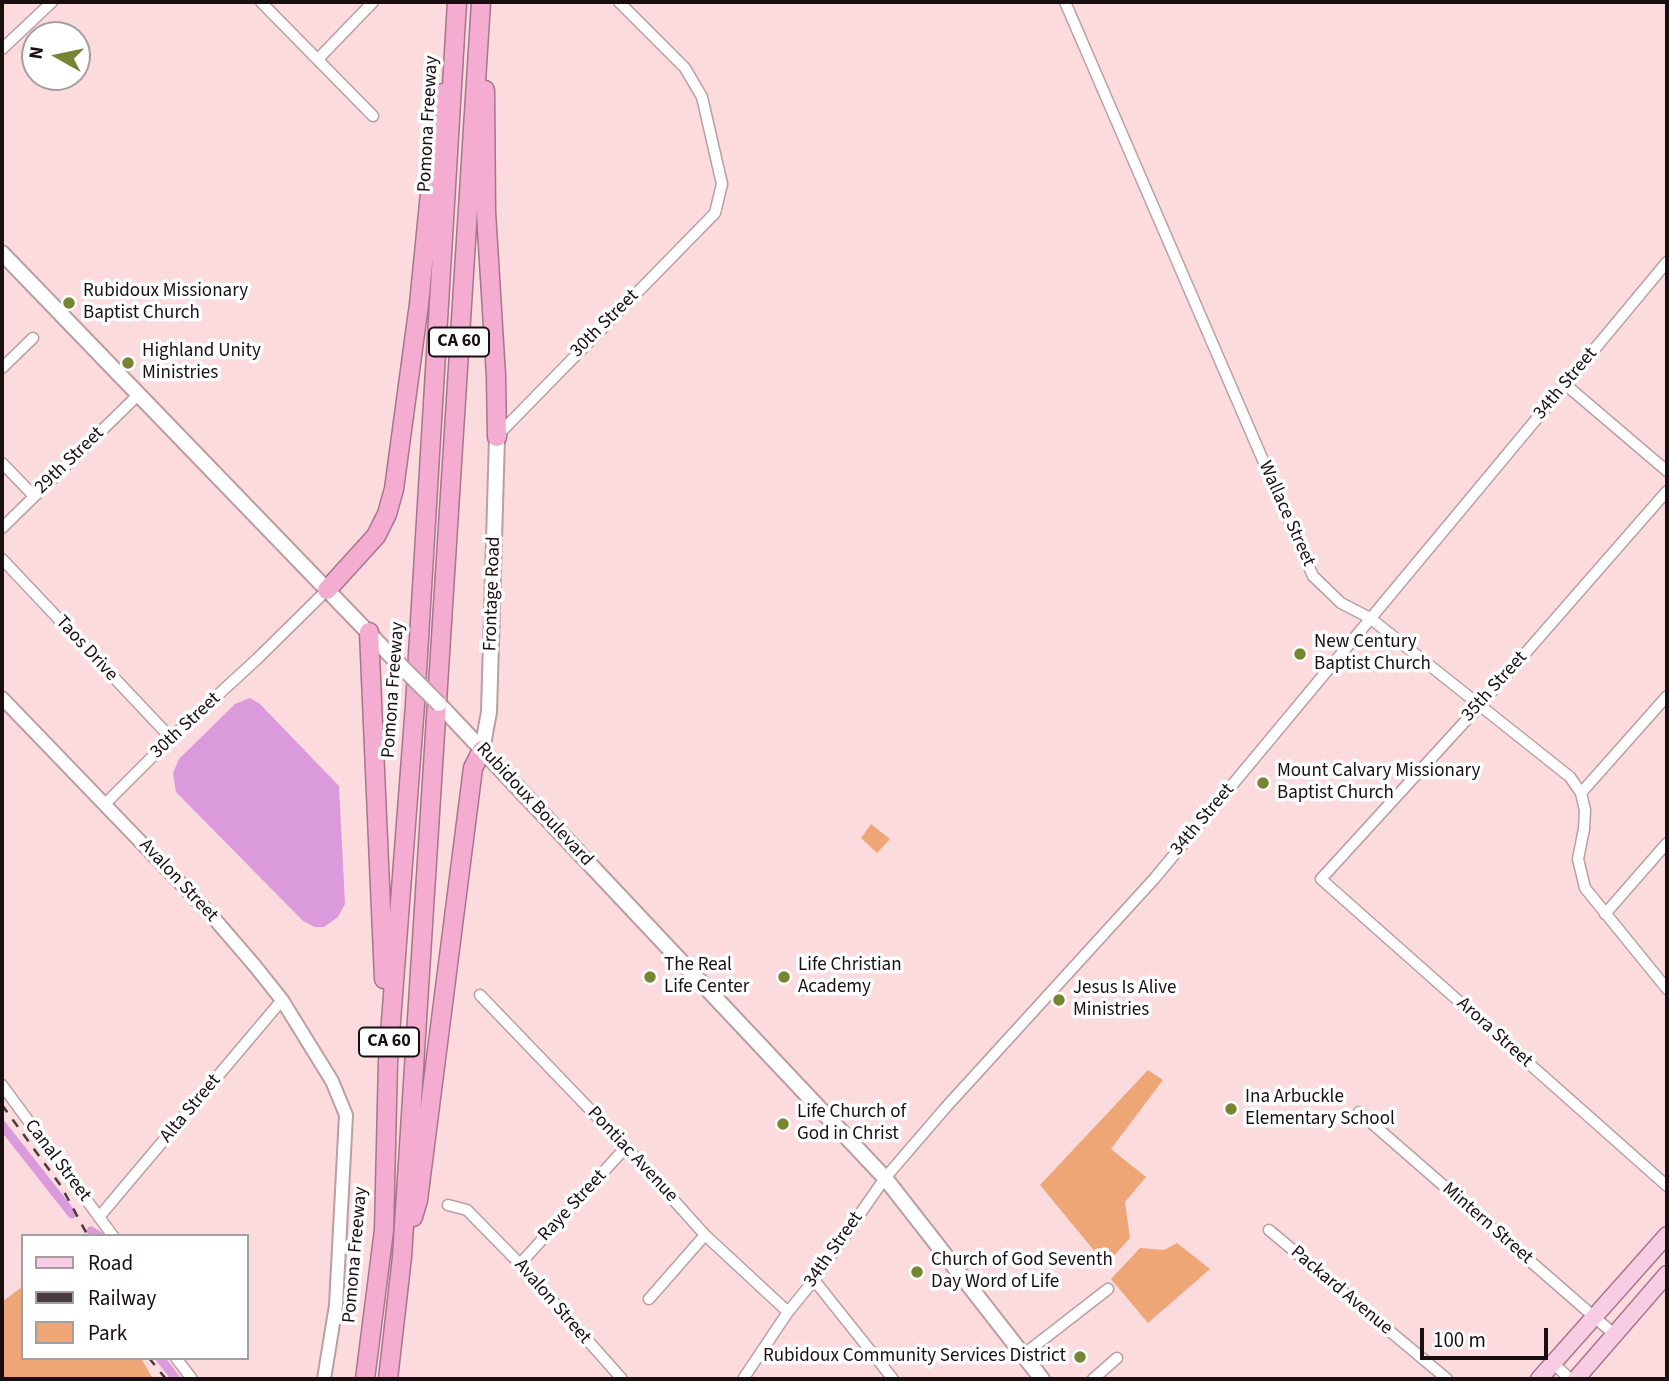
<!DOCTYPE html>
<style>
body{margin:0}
#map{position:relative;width:1669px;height:1381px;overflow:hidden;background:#fcdbdf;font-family:"Source Sans 3",sans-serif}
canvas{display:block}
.frame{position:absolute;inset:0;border:4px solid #190e10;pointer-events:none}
.legend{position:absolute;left:21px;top:1234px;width:228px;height:126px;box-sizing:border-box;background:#fff;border:2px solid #a39f9f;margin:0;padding:9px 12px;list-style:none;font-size:21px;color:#190e10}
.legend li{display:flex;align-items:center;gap:14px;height:35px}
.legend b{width:35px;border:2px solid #a39f9f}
.north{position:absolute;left:21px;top:21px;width:70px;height:70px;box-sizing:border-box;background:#fff;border:2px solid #a39f9f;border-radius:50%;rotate:279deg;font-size:19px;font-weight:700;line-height:28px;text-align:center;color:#190e10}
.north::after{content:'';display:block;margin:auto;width:24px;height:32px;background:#778432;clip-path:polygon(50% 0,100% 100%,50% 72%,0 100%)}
.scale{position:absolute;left:1420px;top:1328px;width:128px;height:32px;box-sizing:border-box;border:4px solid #190e10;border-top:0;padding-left:9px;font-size:21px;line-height:24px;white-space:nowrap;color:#190e10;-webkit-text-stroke:5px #fff;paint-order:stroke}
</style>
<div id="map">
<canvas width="1669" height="1381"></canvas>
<div class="frame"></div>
<ul class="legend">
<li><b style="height:9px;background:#f8cde3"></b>Road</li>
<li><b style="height:9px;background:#493a3c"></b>Railway</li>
<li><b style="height:19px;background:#efa677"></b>Park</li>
</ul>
<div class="north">N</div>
<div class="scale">100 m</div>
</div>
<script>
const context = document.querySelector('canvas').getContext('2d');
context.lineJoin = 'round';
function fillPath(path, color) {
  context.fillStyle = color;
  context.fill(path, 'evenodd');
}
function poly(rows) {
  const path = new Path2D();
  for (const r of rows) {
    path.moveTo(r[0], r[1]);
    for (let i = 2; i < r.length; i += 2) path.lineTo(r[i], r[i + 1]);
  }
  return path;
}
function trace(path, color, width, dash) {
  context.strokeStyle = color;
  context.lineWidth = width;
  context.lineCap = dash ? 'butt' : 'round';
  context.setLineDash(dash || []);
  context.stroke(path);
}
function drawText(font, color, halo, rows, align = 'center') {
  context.font = font + ' "Source Sans 3",sans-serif';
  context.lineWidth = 7;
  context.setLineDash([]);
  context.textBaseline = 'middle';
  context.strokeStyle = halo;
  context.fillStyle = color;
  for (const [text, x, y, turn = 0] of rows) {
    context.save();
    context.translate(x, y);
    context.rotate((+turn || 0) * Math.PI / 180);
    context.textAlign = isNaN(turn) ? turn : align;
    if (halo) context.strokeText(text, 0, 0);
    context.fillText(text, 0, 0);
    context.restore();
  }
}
const green = poly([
 [871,824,890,839,877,853,861,838],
 [1148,1070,1163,1080,1111,1149,1146,1177,1125,1202,1130,1238,1106,1265,1040,1185],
 [1177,1243,1210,1269,1148,1323,1111,1279,1140,1248,1164,1250],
 [23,1286,23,1358,141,1358,153,1379,2,1379,2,1302]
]);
const water = poly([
 [250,698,260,704,339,786,345,904,338,917,324,927,315,927,303,921,176,792,173,773,179,759,235,704]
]);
const canal = poly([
 [2,1125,72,1214],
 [91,1231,99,1236],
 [160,1358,176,1379]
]);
const minor = poly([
 [261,2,373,116],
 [1065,2,1313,576,1341,603,1370,618,1570,777,1581,793,1585,810,1584,829,1578,859,1585,888,1667,989],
 [2,49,52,2],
 [318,59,373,2],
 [2,368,33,338],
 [1566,385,1667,471],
 [497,436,715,213,722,184,702,97,685,68,619,2],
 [2,463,34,496],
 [1667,491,1481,704,1321,879,1667,1186],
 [2,528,139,394],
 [2,559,171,738],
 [1581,793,1667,696],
 [105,804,171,738,257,659,327,590],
 [1605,914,1667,843],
 [480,995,626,1147,705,1235,788,1312],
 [2,1085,113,1236],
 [1359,1112,1615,1335],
 [448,1205,467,1210,520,1264,622,1379],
 [99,1217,282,1000],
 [1269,1230,1447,1379],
 [520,1264,626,1147],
 [814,1280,893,1379],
 [649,1299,705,1235],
 [1023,1355,1108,1289],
 [176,1358,192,1379],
 [1553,1363,1570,1379],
 [743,1379,788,1312,814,1280,885,1178,947,1106,1154,879,1667,262],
 [1093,1379,1117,1358]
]);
const tertiary = poly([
 [2,698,212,916,255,966,282,1000,332,1081,346,1115,336,1305,324,1379]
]);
const secondary = poly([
 [2,253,388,653],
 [439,704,885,1178,1042,1379],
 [482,750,489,712,497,437]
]);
const primary = poly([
 [1539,1379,1667,1235],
 [1576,1379,1667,1274]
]);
const motorway = poly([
 [485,90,486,212,496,376,497,437],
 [327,590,376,536,387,514,394,489,419,304,437,123,443,93],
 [369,632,384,979],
 [413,1217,418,1200,473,768,482,750],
 [365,1379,384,1230,388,1061,415,705,457,2],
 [388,1379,402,1257,409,1147,481,2]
]);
const rail = poly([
 [2,1105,61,1186,88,1236],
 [149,1358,166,1379]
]);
const secondaryBridge = poly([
 [388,653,439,704]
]);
const markers = [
 [69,303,7,"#778432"],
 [128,363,7,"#778432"],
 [1300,654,7,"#778432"],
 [1263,783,7,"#778432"],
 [650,977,7,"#778432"],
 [784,977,7,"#778432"],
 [1059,1000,7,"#778432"],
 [1231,1109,7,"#778432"],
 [783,1124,7,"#778432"],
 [917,1272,7,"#778432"],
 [1080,1357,7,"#778432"]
];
const shields = [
 [459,342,60],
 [389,1042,60]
];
const shieldNames = [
 ["CA 60",459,342],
 ["CA 60",389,1042]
];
const streetNames = [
 ["Pomona Freeway",429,124,-87],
 ["30th Street",605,324,-45],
 ["34th Street",1566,384,-50],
 ["29th Street",70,461,-44],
 ["Wallace Street",1286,514,66],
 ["Frontage Road",493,594,-88],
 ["Taos Drive",86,649,47],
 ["35th Street",1495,687,-48],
 ["Pomona Freeway",394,690,-86],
 ["30th Street",186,726,-43],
 ["Rubidoux Boulevard",534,805,47],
 ["34th Street",1203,820,-50],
 ["Avalon Street",178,881,47],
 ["Arora Street",1494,1033,42],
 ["Alta Street",191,1109,-50],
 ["Pontiac Avenue",632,1155,47],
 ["Canal Street",57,1161,53],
 ["Raye Street",573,1206,-47],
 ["Mintern Street",1487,1224,41],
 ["34th Street",834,1250,-55],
 ["Pomona Freeway",356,1255,-85],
 ["Packard Avenue",1341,1291,40],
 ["Avalon Street",552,1302,49]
];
const poiNames = [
 ["Rubidoux Missionary",83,292],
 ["Baptist Church",83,314],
 ["Highland Unity",142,352],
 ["Ministries",142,374],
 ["New Century",1314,643],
 ["Baptist Church",1314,665],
 ["Mount Calvary Missionary",1277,772],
 ["Baptist Church",1277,794],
 ["The Real",664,966],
 ["Life Center",664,988],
 ["Life Christian",798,966],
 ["Academy",798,988],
 ["Jesus Is Alive",1073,989],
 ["Ministries",1073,1011],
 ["Ina Arbuckle",1245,1098],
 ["Elementary School",1245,1120],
 ["Life Church of",797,1113],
 ["God in Christ",797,1135],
 ["Church of God Seventh",931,1261],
 ["Day Word of Life",931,1283],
 ["Rubidoux Community Services District",1066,1357,"right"]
];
fillPath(green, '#efa677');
fillPath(water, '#db9adc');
trace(canal, '#db9adc', 9);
trace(minor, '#bc9ea2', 13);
trace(tertiary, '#bc9ea2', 16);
trace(secondary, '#bc9ea2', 18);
trace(primary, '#a7758d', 19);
trace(motorway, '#a7758d', 21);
trace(minor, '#fff', 10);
trace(tertiary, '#fff', 12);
trace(secondary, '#fff', 14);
trace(primary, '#f8cde3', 16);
trace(motorway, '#f4acd0', 18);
trace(rail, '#493a3c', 2.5, [9, 9]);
trace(secondaryBridge, '#bc9ea2', 18, []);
trace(secondaryBridge, '#fff', 14);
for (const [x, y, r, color] of markers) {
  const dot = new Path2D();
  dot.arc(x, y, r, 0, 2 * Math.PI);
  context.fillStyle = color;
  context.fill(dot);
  trace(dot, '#fff', 2.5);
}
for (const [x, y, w] of shields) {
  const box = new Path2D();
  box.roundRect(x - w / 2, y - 14.5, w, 29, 5);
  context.fillStyle = '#fff';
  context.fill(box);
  trace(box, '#190e10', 2);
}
drawText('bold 18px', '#190e10', null, shieldNames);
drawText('19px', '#190e10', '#fff', streetNames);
drawText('19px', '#190e10', '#fff', poiNames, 'left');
</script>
